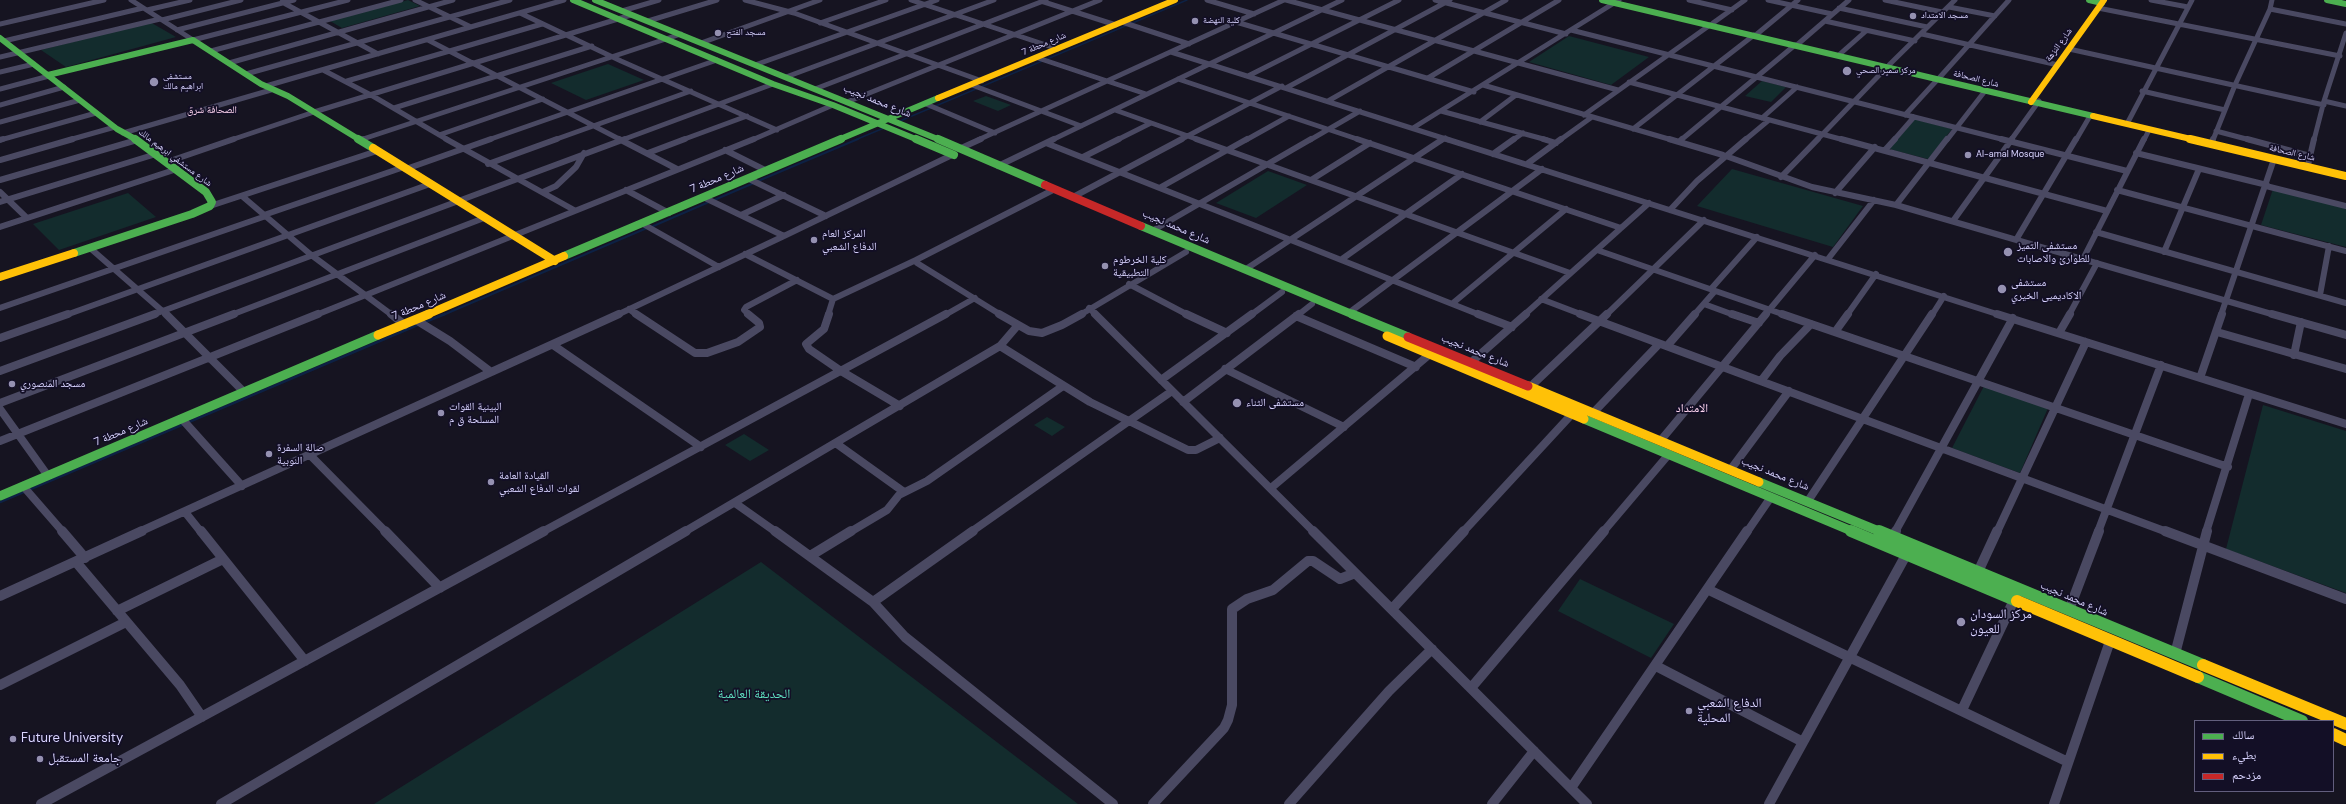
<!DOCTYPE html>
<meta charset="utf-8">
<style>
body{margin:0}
#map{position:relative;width:2346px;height:804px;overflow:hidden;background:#161421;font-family:"DM Sans","Noto Naskh Arabic",sans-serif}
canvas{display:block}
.legend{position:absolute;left:2194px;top:720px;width:140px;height:72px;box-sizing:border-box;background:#130f26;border:1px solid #625e7d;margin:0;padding:5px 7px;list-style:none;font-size:12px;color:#d9d4ff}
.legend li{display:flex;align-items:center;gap:8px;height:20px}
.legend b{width:20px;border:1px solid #625e7d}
</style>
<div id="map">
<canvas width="2346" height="804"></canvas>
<ul class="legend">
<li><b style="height:5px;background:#4caf50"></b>سالك</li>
<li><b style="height:5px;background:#ffc107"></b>بطيء</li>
<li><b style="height:5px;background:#c62828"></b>مزدحم</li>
</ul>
</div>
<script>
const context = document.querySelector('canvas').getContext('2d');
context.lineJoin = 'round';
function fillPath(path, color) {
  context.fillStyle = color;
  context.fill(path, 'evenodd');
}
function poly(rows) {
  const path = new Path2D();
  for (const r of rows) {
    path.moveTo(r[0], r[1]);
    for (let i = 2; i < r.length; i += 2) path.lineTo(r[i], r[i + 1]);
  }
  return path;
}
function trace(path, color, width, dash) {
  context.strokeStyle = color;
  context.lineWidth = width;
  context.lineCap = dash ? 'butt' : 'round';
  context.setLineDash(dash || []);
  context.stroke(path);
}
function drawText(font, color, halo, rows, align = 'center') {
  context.font = font + ' "DM Sans","Noto Naskh Arabic",sans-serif';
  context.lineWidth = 3.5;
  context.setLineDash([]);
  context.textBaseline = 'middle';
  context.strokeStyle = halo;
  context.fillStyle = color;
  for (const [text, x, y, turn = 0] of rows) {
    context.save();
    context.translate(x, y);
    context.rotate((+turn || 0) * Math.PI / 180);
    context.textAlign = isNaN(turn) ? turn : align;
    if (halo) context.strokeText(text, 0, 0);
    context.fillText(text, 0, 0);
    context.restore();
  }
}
const green = poly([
 [408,0,420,6,342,28,330,21],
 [150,22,176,37,66,67,41,50],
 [1569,36,1649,57,1611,85,1529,62],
 [608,64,644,80,586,100,551,83],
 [1762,81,1786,87,1771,102,1745,96],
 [986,96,1011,105,998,111,973,101],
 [1915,119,1952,129,1928,159,1889,149],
 [1732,169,1863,206,1833,247,1697,206],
 [1268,171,1307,185,1256,218,1216,203],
 [2273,189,2346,207,2346,247,2261,225],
 [128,193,156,217,59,250,33,224],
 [1984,386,2048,408,2020,473,1952,448],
 [2263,405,2346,431,2346,593,2226,549],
 [1047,417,1065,427,1052,436,1034,425],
 [744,434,769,450,750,461,725,445],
 [761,562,1078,804,374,804],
 [1580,579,1674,624,1651,658,1558,611]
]);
const streamFar2 = poly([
 [900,121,1187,0],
 [855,140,884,128]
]);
const streamFar1 = poly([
 [758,181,858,139],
 [714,200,754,183],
 [651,227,709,202],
 [443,315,647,228]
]);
const stream = poly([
 [425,322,445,314],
 [0,502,420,324]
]);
const streetFar3 = poly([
 [131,0,193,40,348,0],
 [415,0,471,27],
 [745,0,794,13,982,81],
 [911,0,1058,49],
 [1207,0,1254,14],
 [1286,0,1618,90],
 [1435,0,1566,34],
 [1689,0,1732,10],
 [1768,0,1832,14],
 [1885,0,1942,12],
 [2151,0,2188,7],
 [1041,1,1116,25],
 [282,2,378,54],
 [1949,7,1995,16],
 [1839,8,1927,27],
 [2098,8,2340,56],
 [2270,9,2346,24],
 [147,10,190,0],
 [622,11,659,0],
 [520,13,621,61,777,130],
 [162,20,241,0],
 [648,21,717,0],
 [1825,21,1915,41],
 [1122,22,1189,44],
 [1236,22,1474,92],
 [820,23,886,0],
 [1713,23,1745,0],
 [0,24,104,0],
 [177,30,294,0],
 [1571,30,2005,140],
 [1757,34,1798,0],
 [1922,34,2058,65],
 [428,40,621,140],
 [4,41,143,8],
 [701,43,820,0],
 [1798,44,1849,0],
 [2069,49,2324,105],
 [211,51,401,0],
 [1171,52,1449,140],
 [1840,54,1866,31],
 [0,57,160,19],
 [1038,58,1146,94],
 [229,63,453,0],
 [755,65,937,0],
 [1889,65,1955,0],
 [323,70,371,95,448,140],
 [0,72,34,64],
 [246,74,510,0],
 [1248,76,1399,0],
 [786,77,994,0],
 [1940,77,2009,0],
 [1428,78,1559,0],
 [1178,79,1360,140],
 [347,81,542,24],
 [1629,82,1844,140],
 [972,85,1081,126],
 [1483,85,1672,140],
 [266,86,564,0],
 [1286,88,1450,0],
 [0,89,49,76],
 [815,89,1046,0],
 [2142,91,2225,110],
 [1328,101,1506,0],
 [2324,101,2346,106],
 [847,102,1100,0],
 [926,104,995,133],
 [0,105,64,87],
 [394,108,592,46],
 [1115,110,1199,140],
 [1441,111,1547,140],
 [1584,115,1710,25],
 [1905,115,1938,79],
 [1762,118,1797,87],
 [0,122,80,100],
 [1480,122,1516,95],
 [2128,122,2192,0],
 [1413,128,1619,0],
 [1633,129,1754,35],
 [2216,131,2250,140],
 [123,133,271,90],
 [439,135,543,99],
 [0,140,96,113],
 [69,140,115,127],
 [231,140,314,112,631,15],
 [360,140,681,34],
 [488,140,717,60],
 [554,140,691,91],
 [622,140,773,84],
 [682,140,747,116],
 [752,140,833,105],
 [978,140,1284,0],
 [1052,140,1342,0],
 [1117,140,1151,123],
 [1180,140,1282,86],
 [1246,140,1289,116],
 [1310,140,1360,111],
 [1442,140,1445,138],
 [1513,140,1523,133],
 [1560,140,1592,117],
 [1681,140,1795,45],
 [1745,140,1769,120],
 [1817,140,1887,67],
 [1894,140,1914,117],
 [1947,140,1985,91],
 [2011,140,2039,101],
 [2076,140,2090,116],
 [2144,140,2149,130],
 [2213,140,2235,85,2270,9,2272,0],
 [2314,140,2324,101,2346,33]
]);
const streetFar2 = poly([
 [446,139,574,210],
 [619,139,677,169],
 [1196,139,1570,273],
 [1357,139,1621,228],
 [1446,139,2000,315],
 [1543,139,1556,143],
 [1669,139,1723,155,1812,187,1896,205,2275,315],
 [1841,139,2107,211],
 [2001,139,2127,171],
 [2247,139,2310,156],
 [0,140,3,139],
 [360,140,363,139],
 [1679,142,1682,139],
 [2212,142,2213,139],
 [1046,143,1480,315],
 [959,149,981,139],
 [725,150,767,171],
 [1885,150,1895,139],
 [648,153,685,139],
 [2136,153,2267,185],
 [1493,154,1514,139],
 [1083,157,1119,139],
 [0,160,73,139],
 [167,162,234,139],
 [488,164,557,139],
 [1527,164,1561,139],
 [2308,165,2314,139],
 [998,166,1054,139],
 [406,169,491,139],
 [1781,177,1818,139],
 [749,179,826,216],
 [0,180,137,140],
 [1311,180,1370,143],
 [2266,186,2346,206],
 [1161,187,1247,139],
 [626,190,669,213],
 [2117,190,2346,251],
 [0,192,27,218],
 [543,192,556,186,576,167,584,153],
 [1835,193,1875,147],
 [242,196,310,254,392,315],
 [1073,197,1182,139],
 [0,202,156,154],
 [1896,205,1947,139],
 [207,207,377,151],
 [1670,210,1697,181,1746,139],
 [264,215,404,167],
 [741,215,784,195],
 [1953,221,2012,139],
 [643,224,719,267],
 [0,227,177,169],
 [1152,231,1311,139],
 [2096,232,2346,303],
 [784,236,952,155],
 [2016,240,2076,139],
 [90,248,167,315],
 [1597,250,1785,315],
 [2164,252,2199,169],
 [745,254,833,299],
 [1342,259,1462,174],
 [1828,259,1874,200],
 [2083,259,2144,139],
 [1246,269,1443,139],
 [1129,284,1188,315],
 [1711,289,1757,237],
 [2320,295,2329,246],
 [1541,299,1583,315],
 [1453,303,1566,209],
 [1704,304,1734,315],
 [0,308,266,216],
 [1089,308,1096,315],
 [629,309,637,315],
 [1350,312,1542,169],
 [66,315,430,184],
 [152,315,625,139],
 [231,315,484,218],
 [316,315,754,139],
 [617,315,784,236,705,198],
 [749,315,744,310,746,307,797,280],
 [828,315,833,299,916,260],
 [945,315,975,298],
 [1001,315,917,263,916,260,1055,189],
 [1080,315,1186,252],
 [1251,315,1282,292],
 [1298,315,1312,304],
 [1524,315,1649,203],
 [1606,315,1704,220],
 [1694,315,1715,291],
 [1765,315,1815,255],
 [1847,315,1876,274],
 [1932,315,1944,296],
 [2069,315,2097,263],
 [2221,315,2274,159]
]);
const streetFar1 = poly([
 [166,314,244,392],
 [391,314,405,325],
 [636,314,695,353,707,353,738,342,760,327,759,323,748,314],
 [829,314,824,329,806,344,809,349,841,371,900,406],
 [999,314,1029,331,1042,333,1062,325,1082,314],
 [1095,314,1314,532],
 [1186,314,1227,333],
 [1478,314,1512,327],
 [1580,314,2167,532],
 [1732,314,1759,323],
 [1782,314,2228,467],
 [1997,314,2346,424],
 [2272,314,2346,335],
 [1296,316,1416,367],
 [416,320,450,341,491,372],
 [1835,332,1848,314],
 [2217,332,2346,369],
 [2059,333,2070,314],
 [0,338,68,314],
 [553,345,701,447],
 [1667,346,1695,314],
 [2294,355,2301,322],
 [1468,365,1526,314],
 [1225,369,1344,427],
 [0,371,155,314],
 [2200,378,2222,314],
 [1161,380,1252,314],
 [1761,381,1780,356,1811,324],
 [1530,387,1607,314],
 [1172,391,1129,421,1188,450,1196,450,1220,438],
 [1183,402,1299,314],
 [0,403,234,314],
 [0,409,48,476],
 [1593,413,1659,344],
 [182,419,242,486],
 [1661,440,1766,314],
 [0,441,318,314],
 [837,444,904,492],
 [310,455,386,532],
 [1731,469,1789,391],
 [23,486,63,532],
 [1271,488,1430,354],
 [1808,501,1932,314],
 [735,503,776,532],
 [185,512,201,532],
 [139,532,619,314],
 [542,532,946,314],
 [684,532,1000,346,1018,325],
 [850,532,887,510,899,495,927,481,1063,386],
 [971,532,1129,421,1090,402,1000,346],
 [1463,532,1572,414],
 [1603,532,1669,454],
 [1747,532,1771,497],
 [1895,532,2013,318],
 [1997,532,2086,342],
 [2098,532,2161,365],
 [2206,532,2249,394]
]);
const street = poly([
 [62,531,85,558],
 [201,531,305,661],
 [385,531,440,588],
 [775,531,873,602,905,637,1113,804],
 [1313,531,1587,804],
 [2165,531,2346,599],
 [1893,536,1896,531],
 [810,556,851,531],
 [76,562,180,685,202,717],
 [1978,572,1997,531],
 [1709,590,2068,762],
 [0,596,142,531],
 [873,602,973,531],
 [1392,609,1464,531],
 [2069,610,2099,531],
 [117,611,223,559],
 [2175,654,2207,531],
 [1656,666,1803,742],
 [0,685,126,622],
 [1471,688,1604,531],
 [1962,710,2014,600],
 [1571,788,1747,531],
 [41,804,544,531],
 [221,804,686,531],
 [1153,804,1224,728,1228,720,1232,705,1232,609,1247,599,1273,590,1308,561,1313,561,1340,579,1355,573],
 [1289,804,1389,691,1432,649],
 [1492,804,1534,751],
 [1769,804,1906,555],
 [2054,804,2110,641]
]);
const fastFar3 = poly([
 [573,0,773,84,833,105,918,140],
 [595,0,940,140],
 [1602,0,2093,116],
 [2089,0,2102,3],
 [2327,0,2346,4],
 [0,38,117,129,137,140],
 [48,75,193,40,261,84,288,96,360,140],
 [838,140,938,98]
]);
const fastFar2 = poly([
 [358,139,373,148],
 [916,139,954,155],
 [938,139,1045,185],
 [1141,226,1354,315],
 [74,253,192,214,210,206,212,202,206,192,135,139],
 [564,256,841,139]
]);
const fastFar1 = poly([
 [1352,314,1408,337],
 [1584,419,1854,532],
 [1759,482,1881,532],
 [0,496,378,335]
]);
const fast = poly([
 [1851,531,2017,601],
 [1879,531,2203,665],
 [2198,677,2302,721]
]);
const slowFar3 = poly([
 [938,98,1175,0],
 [2031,102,2104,0],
 [2093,116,2195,140]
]);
const slowFar2 = poly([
 [2190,139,2346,176],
 [373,148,555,261],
 [0,277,74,253],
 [426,315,564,256]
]);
const slowFar1 = poly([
 [378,335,429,314],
 [1387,336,1584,419],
 [1528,386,1759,482]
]);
const slow = poly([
 [2017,601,2198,677],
 [2203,665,2346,724],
 [2333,734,2346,740]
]);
const jamFar1 = poly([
 [1045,185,1141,226]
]);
const jam = poly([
 [1408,337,1528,386]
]);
const markers = [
 [1913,16,4,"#9591b1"],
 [1195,21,4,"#9591b1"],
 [718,33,4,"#9591b1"],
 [1847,71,5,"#9591b1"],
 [154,82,5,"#9591b1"],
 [1968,155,4,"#9591b1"],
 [814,240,4,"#9591b1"],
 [2008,252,5,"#9591b1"],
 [1105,266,4,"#9591b1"],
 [2002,289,5,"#9591b1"],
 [12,384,4,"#9591b1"],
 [1237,403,5,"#9591b1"],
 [441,413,4,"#9591b1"],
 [269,454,4,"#9591b1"],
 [491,482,4,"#9591b1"],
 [1961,622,5,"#9591b1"],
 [1689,711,4,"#9591b1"],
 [13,739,4,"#9591b1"],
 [40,759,4,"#9591b1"]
];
const farPoinames = [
 ["مسجد الامتداد",1921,16],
 ["كلية النهضة",1203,21],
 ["مسجد الفتح",726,33],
 ["مركز سمير الصحي",1856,71],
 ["مستشفى",163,77],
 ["ابراهيم مالك",163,87],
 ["Al-amal Mosque",1976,155]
];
const farStreetnames = [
 ["شارع محطة 7",1044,44,-23],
 ["شارع النزهة",2059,45,-54],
 ["شارع الصحافة",1976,79,14],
 ["شارع الصحافة",2292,153,13],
 ["شارع مستشفي ابرهيم مالك",175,158,37]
];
const farNeighbourhoodnames = [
 ["الصحافة شرق",212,110]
];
const streetNames = [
 ["شارع محمد نجيب",877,101,22],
 ["شارع محطة 7",717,179,-23],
 ["شارع محمد نجيب",1176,227,23],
 ["شارع محطة 7",419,306,-23],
 ["شارع محمد نجيب",1475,351,22],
 ["شارع محطة 7",121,432,-23],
 ["شارع محمد نجيب",1775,474,22],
 ["شارع محمد نجيب",2074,599,23]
];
const poiNames = [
 ["المركز العام",822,234],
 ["الدفاع الشعبي",822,247],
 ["مستشفى التميز",2017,246],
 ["للطوارئ والاصابات",2017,259],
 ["كلية الخرطوم",1113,260],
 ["التطبيقية",1113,273],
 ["مستشفى",2011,283],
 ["الاكاديميى الخيري",2011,296],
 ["مسجد المنصوري",20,384],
 ["مستشفى الثناء",1246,403],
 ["البينية القوات",449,407],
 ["المسلحة ق م",449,420],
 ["صالة السفرة",277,448],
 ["النوبية",277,461],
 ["القيادة العامة",499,476],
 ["لقوات الدفاع الشعبي",499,489]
];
const neighbourhoodNames = [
 ["الامتداد",1692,409]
];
const nearPoinames = [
 ["مركز السودان",1970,615],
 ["للعيون",1970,630],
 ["الدفاع الشعبي",1697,704],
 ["المحلية",1697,719],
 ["Future University",21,739],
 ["جامعة المستقبل",48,759]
];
const nearParknames = [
 ["الحديقة العالمية",754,695]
];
fillPath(green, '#132c2d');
trace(streamFar2, '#0d2144', 1.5);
trace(streamFar1, '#0d2144', 2);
trace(stream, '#0d2144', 2.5);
trace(streetFar3, '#4a4962', 5);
trace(streetFar2, '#4a4962', 6);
trace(streetFar1, '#4a4962', 8);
trace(street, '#4a4962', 10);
trace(fastFar3, '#4caf50', 6);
trace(fastFar2, '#4caf50', 8);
trace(fastFar1, '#4caf50', 9);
trace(fast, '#4caf50', 12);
trace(slowFar3, '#ffc107', 6);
trace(slowFar2, '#ffc107', 8);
trace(slowFar1, '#ffc107', 9);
trace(slow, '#ffc107', 12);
trace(jamFar1, '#c62828', 8);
trace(jam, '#c62828', 9);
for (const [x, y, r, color] of markers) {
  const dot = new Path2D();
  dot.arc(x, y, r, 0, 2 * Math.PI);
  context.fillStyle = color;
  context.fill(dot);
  trace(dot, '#130f26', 1.5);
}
drawText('9px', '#d9d4ff', '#130f26', farPoinames, 'left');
drawText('9px', '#d9d4ff', '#130f26', farStreetnames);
drawText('10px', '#ffd6f0', '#130f26', farNeighbourhoodnames);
drawText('11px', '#d9d4ff', '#130f26', streetNames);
drawText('11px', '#d9d4ff', '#130f26', poiNames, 'left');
drawText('12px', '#ffd6f0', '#130f26', neighbourhoodNames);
drawText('13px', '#d9d4ff', '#130f26', nearPoinames, 'left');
drawText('13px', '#5fe0c0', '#130f26', nearParknames);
</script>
